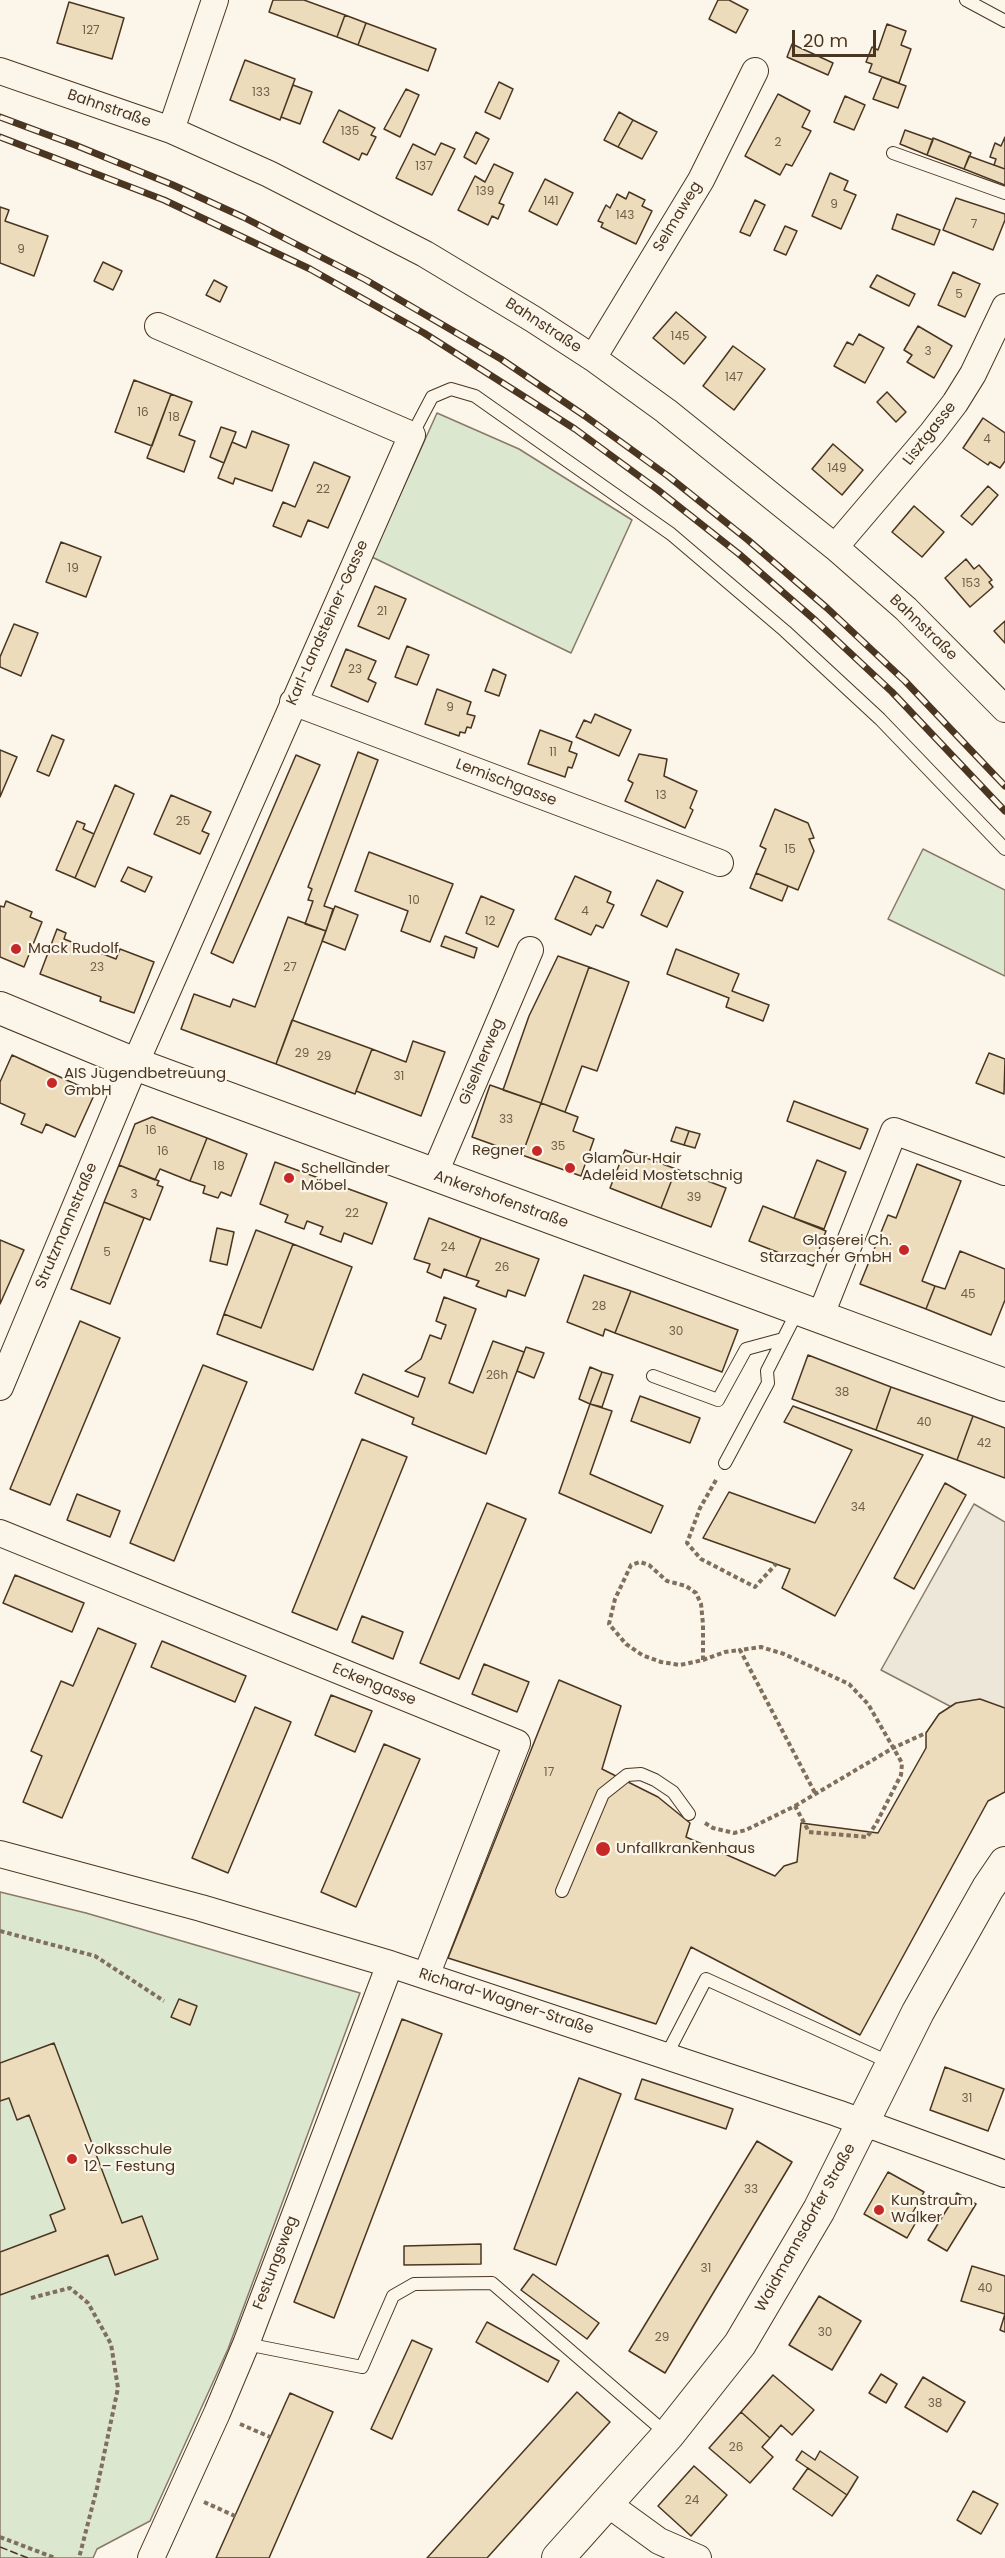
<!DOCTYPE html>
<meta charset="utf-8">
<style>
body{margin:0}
#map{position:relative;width:1005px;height:2558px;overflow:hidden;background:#fbf6e9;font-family:Poppins,sans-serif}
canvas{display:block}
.scale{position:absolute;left:792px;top:30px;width:84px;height:27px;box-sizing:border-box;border:3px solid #4a3520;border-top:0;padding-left:8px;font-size:18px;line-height:21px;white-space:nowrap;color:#4a3520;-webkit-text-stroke:4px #fbf6e9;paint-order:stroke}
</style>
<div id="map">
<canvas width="1005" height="2558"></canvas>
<div class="scale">20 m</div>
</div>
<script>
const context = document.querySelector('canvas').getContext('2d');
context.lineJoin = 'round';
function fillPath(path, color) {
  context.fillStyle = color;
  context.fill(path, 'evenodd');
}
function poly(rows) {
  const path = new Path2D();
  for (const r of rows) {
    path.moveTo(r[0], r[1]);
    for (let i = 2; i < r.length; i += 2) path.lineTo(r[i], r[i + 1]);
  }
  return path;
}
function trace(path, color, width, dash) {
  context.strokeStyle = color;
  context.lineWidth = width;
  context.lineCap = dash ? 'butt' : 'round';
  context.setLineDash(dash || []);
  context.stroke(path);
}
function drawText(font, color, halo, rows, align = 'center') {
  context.font = font + ' Poppins,sans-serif';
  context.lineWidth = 4.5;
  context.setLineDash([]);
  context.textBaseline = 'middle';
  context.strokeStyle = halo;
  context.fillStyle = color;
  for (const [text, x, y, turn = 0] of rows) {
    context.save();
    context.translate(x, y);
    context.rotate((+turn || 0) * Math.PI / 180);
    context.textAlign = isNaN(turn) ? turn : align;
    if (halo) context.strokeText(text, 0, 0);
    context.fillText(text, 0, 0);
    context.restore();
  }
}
const green = poly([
 [437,413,519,449,632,520,571,653,372,557,437,413],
 [923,849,1005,890,1005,976,888,919,923,849],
 [0,1892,86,1913,360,1993,228,2349,150,2521,97,2549,93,2558,0,2558,0,1892]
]);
const parking = poly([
 [974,1504,1005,1522,1005,1735,881,1670,974,1504]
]);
const building = poly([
 [273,0,304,0,345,15,337,37,269,12,273,0],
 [718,0,729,0,748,10,736,33,709,19,718,0],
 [69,2,124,18,112,59,57,43,69,2],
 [345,15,366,23,358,45,337,37,345,15],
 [366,23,436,49,428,71,358,45,366,23],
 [887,24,906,31,901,45,911,49,899,83,869,72,872,64,866,62,872,47,878,50,887,24],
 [792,44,833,63,828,75,787,57,792,44],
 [245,60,295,79,280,120,230,100,245,60],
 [882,77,906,86,898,108,873,99,882,77],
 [499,82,513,89,500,119,485,112,499,82],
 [293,85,312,92,300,124,281,117,293,85],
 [406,89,419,95,400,137,384,129,406,89],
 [778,94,810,111,802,127,811,131,792,166,786,164,780,175,745,156,778,94],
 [845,96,865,105,854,130,834,122,845,96],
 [339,110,375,128,371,135,376,137,367,155,362,153,359,160,323,142,339,110],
 [619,112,633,120,618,147,604,140,619,112],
 [633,120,657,132,642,159,618,147,633,120],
 [905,130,933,140,927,155,900,144,905,130],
 [476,132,489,139,476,164,464,157,476,132],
 [1005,137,1005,169,994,165,996,159,990,157,995,143,1001,146,1005,137],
 [933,138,971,153,964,169,927,155,933,138],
 [441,143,455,149,432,195,396,178,413,144,435,155,441,143],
 [969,156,1005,169,1005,185,964,169,969,156],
 [494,164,513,173,499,203,504,205,498,219,492,216,488,225,458,210,475,176,485,182,494,164],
 [830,173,848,181,844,190,856,195,841,229,812,216,830,173],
 [545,179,573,193,557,225,529,211,545,179],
 [629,192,645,200,642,206,652,211,636,244,601,227,603,223,598,221,606,205,610,208,617,194,626,199,629,192],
 [956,198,1005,214,1005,220,993,250,943,230,956,198],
 [755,200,765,205,750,236,740,232,755,200],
 [0,207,9,210,5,221,48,236,34,276,0,263,0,207],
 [897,214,940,230,934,245,892,229,897,214],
 [785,226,797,231,786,255,774,250,785,226],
 [103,262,122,271,113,290,94,281,103,262],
 [953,272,980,284,965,317,938,305,953,272],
 [877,275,915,294,909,306,870,287,877,275],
 [214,280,227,287,220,302,206,295,214,280],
 [676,312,706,337,684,364,653,338,676,312],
 [918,326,952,346,934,378,907,362,912,355,904,350,918,326],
 [859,334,884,348,865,383,834,366,847,342,853,345,859,334],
 [733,346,765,369,734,410,703,386,733,346],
 [134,380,171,394,152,446,115,432,134,380],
 [887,392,906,412,896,422,877,402,887,392],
 [171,394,192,402,179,435,195,441,184,472,147,458,171,394],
 [983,418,1005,433,1005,461,1000,468,990,462,988,465,963,448,983,418],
 [221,427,236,432,224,463,210,457,221,427],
 [252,431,289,445,272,491,235,478,233,484,218,478,232,442,246,448,252,431],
 [833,444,863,470,842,495,812,469,833,444],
 [314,462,350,477,328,528,308,520,301,537,273,526,283,502,295,507,314,462],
 [988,486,998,495,972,525,961,516,988,486],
 [914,506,944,532,922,557,892,532,914,506],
 [61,542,101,557,86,597,46,582,61,542],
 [966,559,974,569,979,565,992,580,989,582,993,587,970,607,945,578,966,559],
 [375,586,406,599,389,639,358,626,375,586],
 [1005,621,1005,643,994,631,1005,621],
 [14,624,38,633,21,676,0,667,0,657,14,624],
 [407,646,429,655,417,685,395,677,407,646],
 [346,649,376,661,368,679,376,683,368,702,331,686,346,649],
 [493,669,506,675,499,696,485,691,493,669],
 [437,689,471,702,467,714,475,716,471,728,467,727,465,733,460,732,459,736,425,724,437,689],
 [595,714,631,730,619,756,576,737,584,720,591,723,595,714],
 [540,730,572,742,569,751,577,754,572,768,568,767,565,777,528,764,540,730],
 [52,735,64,740,49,776,37,771,52,735],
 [0,750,17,757,0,797,0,750],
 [358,752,378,760,324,906,333,909,326,931,305,924,313,901,308,900,312,889,308,887,358,752],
 [639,754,667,759,664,776,697,791,690,808,693,810,685,828,625,801,633,783,628,780,639,754],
 [296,755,320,765,233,963,211,953,296,755],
 [115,785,134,794,95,887,75,878,115,785],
 [171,795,211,812,202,831,209,834,200,854,154,834,171,795],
 [775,809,808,823,814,838,809,839,814,851,798,890,756,873,766,849,760,846,775,809],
 [77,821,85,824,83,829,94,834,75,878,56,870,77,821],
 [369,852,453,884,430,942,401,931,408,911,355,891,369,852],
 [128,867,152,877,145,892,121,881,128,867],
 [756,873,788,886,782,901,750,888,756,873],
 [575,876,611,892,607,902,614,905,603,928,596,925,591,935,555,919,575,876],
 [657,880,683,892,667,927,641,915,657,880],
 [481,896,514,910,498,947,466,933,481,896],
 [6,901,32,912,30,917,42,922,24,967,0,957,0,906,4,907,6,901],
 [335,906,358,915,345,950,322,941,335,906],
 [288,917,326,931,276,1064,181,1029,194,994,230,1007,233,999,255,1007,288,917],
 [57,929,66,933,64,939,116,959,120,949,154,962,134,1013,100,1001,101,997,40,974,57,929],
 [445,936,477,948,474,958,441,946,445,936],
 [676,949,739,974,732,991,769,1005,763,1021,726,1007,729,998,667,974,676,949],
 [558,956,589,967,541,1103,503,1090,529,1016,558,956],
 [589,967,629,982,597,1071,582,1066,565,1112,541,1103,589,967],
 [292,1020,372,1049,355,1094,276,1064,292,1020],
 [413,1041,445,1052,421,1116,356,1091,372,1049,406,1062,413,1041],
 [989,1053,1005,1059,1004,1094,976,1083,989,1053],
 [12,1055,95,1093,75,1137,46,1124,42,1133,21,1124,25,1114,0,1103,0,1082,12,1055],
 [490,1085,541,1103,522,1155,472,1137,490,1085],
 [794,1101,868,1129,860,1149,787,1121,794,1101],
 [541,1103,578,1117,573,1131,594,1139,581,1176,522,1155,541,1103],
 [152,1117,207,1138,190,1181,160,1169,155,1180,119,1165,135,1124,152,1117],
 [676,1127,689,1131,684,1145,671,1141,676,1127],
 [689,1131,700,1134,695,1148,684,1145,689,1131],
 [207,1138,247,1154,231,1196,221,1192,218,1198,203,1193,205,1186,190,1181,207,1138],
 [625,1150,676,1169,661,1208,610,1188,625,1150],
 [817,1160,846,1172,824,1229,794,1218,817,1160],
 [275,1162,387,1203,372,1244,344,1233,341,1242,320,1234,323,1227,307,1221,304,1229,285,1222,288,1215,260,1204,275,1162],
 [917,1164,961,1181,922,1281,935,1286,926,1309,860,1284,888,1215,896,1218,917,1164],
 [119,1165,159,1181,157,1185,163,1187,150,1220,104,1202,119,1165],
 [676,1169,726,1188,711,1227,661,1208,676,1169],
 [104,1202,144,1218,110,1304,71,1289,104,1202],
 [763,1206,826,1231,813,1266,749,1241,763,1206],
 [429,1218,481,1238,466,1277,444,1269,441,1278,427,1272,430,1264,414,1259,429,1218],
 [217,1228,234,1232,227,1265,210,1261,217,1228],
 [256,1230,293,1244,261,1328,224,1314,256,1230],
 [481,1238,539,1259,525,1296,508,1290,506,1297,476,1286,479,1281,466,1277,481,1238],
 [0,1240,24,1250,0,1304,0,1240],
 [293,1244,352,1267,313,1370,217,1334,224,1314,261,1328,293,1244],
 [960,1251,1005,1269,1005,1300,991,1335,926,1309,935,1286,945,1289,960,1251],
 [584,1275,631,1291,615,1333,605,1329,603,1336,567,1322,584,1275],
 [631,1291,738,1330,722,1372,615,1333,631,1291],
 [444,1297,476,1309,449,1383,473,1393,493,1341,524,1352,486,1454,412,1424,414,1418,355,1393,363,1374,418,1397,425,1378,405,1371,421,1359,430,1335,441,1339,446,1325,436,1321,444,1297],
 [80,1321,120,1338,50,1505,10,1489,80,1321],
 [526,1347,544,1353,534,1378,517,1371,526,1347],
 [808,1355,891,1387,876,1430,792,1399,808,1355],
 [203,1365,247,1382,174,1561,130,1543,203,1365],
 [590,1367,602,1372,590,1404,579,1399,590,1367],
 [602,1372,613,1375,602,1407,590,1404,602,1372],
 [891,1387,973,1416,957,1460,876,1430,891,1387],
 [640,1396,700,1418,690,1443,631,1421,640,1396],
 [590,1404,612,1411,590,1474,663,1506,651,1533,559,1493,590,1404],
 [793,1406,923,1455,835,1616,782,1588,790,1569,703,1538,729,1492,815,1523,852,1450,784,1422,793,1406],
 [973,1416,1005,1428,1005,1478,957,1460,973,1416],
 [362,1439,407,1457,337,1630,292,1612,362,1439],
 [945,1483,966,1495,914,1589,894,1578,945,1483],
 [77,1494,120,1511,110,1537,67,1520,77,1494],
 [487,1503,526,1519,459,1679,420,1663,487,1503],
 [15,1575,84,1603,72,1632,3,1603,15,1575],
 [362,1616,403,1632,393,1659,352,1642,362,1616],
 [98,1628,136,1644,62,1818,23,1802,42,1756,31,1751,61,1681,73,1686,98,1628],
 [162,1641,246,1676,235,1702,151,1667,162,1641],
 [484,1664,529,1682,517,1712,472,1694,484,1664],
 [559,1680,621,1706,602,1769,658,1797,690,1823,686,1837,775,1876,784,1866,797,1862,801,1823,878,1833,926,1748,926,1733,939,1714,956,1703,980,1699,1005,1708,1005,1792,988,1801,860,2035,691,1947,656,2024,448,1958,559,1680],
 [331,1695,372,1711,355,1752,315,1735,331,1695],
 [255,1707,291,1722,228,1873,192,1858,255,1707],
 [384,1744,420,1759,356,1907,321,1892,384,1744],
 [179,1999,197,2006,190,2025,171,2017,179,1999],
 [402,2019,442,2034,334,2318,294,2302,402,2019],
 [54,2043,122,2223,142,2216,158,2259,115,2275,108,2255,0,2295,0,2252,56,2231,50,2215,65,2209,29,2115,17,2120,9,2098,0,2101,0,2063,54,2043],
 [945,2067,1004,2089,988,2131,930,2110,945,2067],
 [579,2078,621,2094,556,2265,514,2249,579,2078],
 [642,2079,733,2109,726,2129,635,2099,642,2079],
 [757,2141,792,2162,665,2373,629,2351,757,2141],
 [888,2172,924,2192,913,2212,920,2215,907,2238,864,2214,888,2172],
 [957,2193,976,2204,947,2251,928,2240,957,2193],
 [481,2244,481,2264,404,2265,404,2246,481,2244],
 [972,2266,1005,2276,1005,2314,961,2301,972,2266],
 [533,2274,599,2323,587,2339,521,2290,533,2274],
 [819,2296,861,2321,832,2370,789,2345,819,2296],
 [1005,2314,1005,2332,1000,2330,1005,2314],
 [487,2322,559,2361,548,2382,476,2342,487,2322],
 [412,2340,432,2349,392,2439,371,2429,412,2340],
 [881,2374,897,2384,886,2403,869,2393,881,2374],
 [773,2375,814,2410,792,2435,781,2425,770,2438,741,2412,773,2375],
 [923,2377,965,2402,947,2432,905,2407,923,2377],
 [577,2392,610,2422,487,2558,427,2558,577,2392],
 [290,2393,333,2412,269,2558,216,2558,290,2393],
 [741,2412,770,2438,762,2447,773,2457,750,2483,709,2448,741,2412],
 [802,2451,815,2460,820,2451,858,2477,847,2495,796,2460,802,2451],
 [694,2466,727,2495,691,2536,658,2506,694,2466],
 [808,2468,847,2495,832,2516,793,2489,808,2468],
 [973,2491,998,2504,981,2534,957,2520,973,2491]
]);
const path = poly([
 [716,1480,700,1508,687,1543,701,1559,755,1587,776,1564],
 [703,1660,703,1624,701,1604,696,1593,686,1586,667,1581,649,1565,640,1562,631,1565,615,1599,609,1624,626,1644,642,1655,661,1662,680,1665,703,1660,725,1652,740,1650],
 [795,1806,893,1748,926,1733],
 [705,1823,713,1828,734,1833,746,1830,795,1806,809,1832,867,1837,876,1824,901,1775,902,1763,868,1704,849,1684,784,1654,761,1647,740,1650,815,1793],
 [0,1931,95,1956,164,2001],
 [31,2298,70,2288,88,2303,111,2344,118,2388,97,2488,79,2558],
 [240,2424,270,2437],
 [204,2502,235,2516],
 [0,2537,55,2558]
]);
const service = poly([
 [966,0,1005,21],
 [893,153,1005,193],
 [412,435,432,397,451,389,475,396,671,534,785,631,880,719,1005,849],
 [653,1376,718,1400,746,1349,783,1339],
 [725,1463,768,1383,767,1371,798,1310],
 [562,1891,603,1794,627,1775,641,1774,655,1780,673,1792,689,1814],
 [666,2056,706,1979,891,2063],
 [246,2344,362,2367,393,2296,414,2284,492,2283,667,2434]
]);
const minor = poly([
 [0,71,171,130,269,174,425,254,533,319,593,358,666,411,835,547,906,609,1005,709],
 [171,130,215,0],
 [593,358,701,180,755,71],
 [835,547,932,433,955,403,973,374,1005,307],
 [293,702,720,863],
 [434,1175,530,950],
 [820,1317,894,1131,1005,1172],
 [0,1387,135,1064,412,435,158,326],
 [0,1533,517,1743,426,1976],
 [0,1854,201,1908,390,1964,837,2113,1005,2174],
 [608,2504,659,2541,698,2558],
 [151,2558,217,2413,246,2344,390,1964]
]);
const tertiary = poly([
 [0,1008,135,1064,1005,1385],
 [558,2558,668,2435,740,2344,819,2210,918,2012,988,1888,1005,1863]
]);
const rail = poly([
 [0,117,75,145,173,185,243,217,366,280,501,359,585,416,668,476,748,540,827,608,905,681,1005,786],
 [0,137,164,200,310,269,424,333,575,429,658,490,739,554,816,621,892,692,1005,811]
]);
const fence = poly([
 [0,2547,28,2558]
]);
const markers = [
 [16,949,6,"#c62828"],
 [52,1083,6,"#c62828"],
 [537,1151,6,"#c62828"],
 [570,1168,6,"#c62828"],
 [289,1178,6,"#c62828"],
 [904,1250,6,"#c62828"],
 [603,1849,8,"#c62828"],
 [72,2159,6,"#c62828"],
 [879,2210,6,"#c62828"]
];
const numberNames = [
 ["127",91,31],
 ["133",261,93],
 ["135",350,132],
 ["2",778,143],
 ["137",424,167],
 ["139",485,192],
 ["141",551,202],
 ["9",834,205],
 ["143",625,216],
 ["7",974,225],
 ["9",21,250],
 ["5",959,295],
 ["145",680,337],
 ["3",928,352],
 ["147",734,378],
 ["16",143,413],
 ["18",174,418],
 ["4",987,440],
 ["149",837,469],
 ["22",323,490],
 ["19",73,569],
 ["153",971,584],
 ["21",382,612],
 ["23",355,670],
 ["9",450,708],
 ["11",553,753],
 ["13",661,796],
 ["25",183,822],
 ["15",790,850],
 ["10",414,901],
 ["4",585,912],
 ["12",490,922],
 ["23",97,968],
 ["27",290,968],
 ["29",302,1054],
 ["29",324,1057],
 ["31",399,1077],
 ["33",506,1120],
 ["16",151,1131],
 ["35",558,1147],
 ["16",163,1152],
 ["18",219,1167],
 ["3",134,1195],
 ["39",694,1198],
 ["22",352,1214],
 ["24",448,1248],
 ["5",107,1253],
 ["26",502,1268],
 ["45",968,1295],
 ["28",599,1307],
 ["30",676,1332],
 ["26h",497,1376],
 ["38",842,1393],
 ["40",924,1423],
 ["42",984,1444],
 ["34",858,1508],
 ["17",549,1773],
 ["31",967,2099],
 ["33",751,2190],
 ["31",706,2269],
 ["40",985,2289],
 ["30",825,2333],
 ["29",662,2338],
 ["38",935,2404],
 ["26",736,2448],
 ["24",692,2501]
];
const streetNames = [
 ["Bahnstraße",109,109,19],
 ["Selmaweg",678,217,-59],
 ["Bahnstraße",543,326,33],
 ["Lisztgasse",930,434,-52],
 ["Karl-Landsteiner-Gasse",328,623,-66],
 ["Bahnstraße",923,628,44],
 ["Lemischgasse",506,783,21],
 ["Giselherweg",482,1062,-67],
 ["Ankershofenstraße",501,1200,20],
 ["Strutzmannstraße",67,1226,-67],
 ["Eckengasse",374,1685,22],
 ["Richard-Wagner-Straße",506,2002,18],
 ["Waidmannsdorfer Straße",806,2228,-61],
 ["Festungsweg",276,2263,-69]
];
const poiNames = [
 ["Mack Rudolf",28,949],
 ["AIS Jugendbetreuung",64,1074],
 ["GmbH",64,1091],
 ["Regner",525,1151,"right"],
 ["Glamour Hair",582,1159],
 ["Adeleid Mostetschnig",582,1176],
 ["Schellander",301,1169],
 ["Möbel",301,1186],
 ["Glaserei Ch.",892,1241,"right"],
 ["Starzacher GmbH",892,1258,"right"],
 ["Unfallkrankenhaus",616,1849],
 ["Volksschule",84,2150],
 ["12 – Festung",84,2167],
 ["Kunstraum",891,2201],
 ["Walker",891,2218]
];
fillPath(green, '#dce7d0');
trace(green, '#887966', 1.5);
fillPath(parking, '#ede7d9');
trace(parking, '#887966', 1.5);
fillPath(building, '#ecdcbc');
trace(building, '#4a3520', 1.5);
trace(service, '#4a3520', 14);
trace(minor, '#4a3520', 28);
trace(tertiary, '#4a3520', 34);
trace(path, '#7f6f5c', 4, [4.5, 3]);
trace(service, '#fbf6e9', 12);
trace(minor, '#fbf6e9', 26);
trace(tertiary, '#fbf6e9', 32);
trace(rail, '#4a3520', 7);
trace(rail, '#fbf6e9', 4.5, [14]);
trace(fence, '#4a3520', 1.5, [8, 3]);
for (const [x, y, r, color] of markers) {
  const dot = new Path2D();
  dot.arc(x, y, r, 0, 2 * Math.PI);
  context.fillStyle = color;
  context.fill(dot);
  trace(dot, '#fbf6e9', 2);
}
drawText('12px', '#725f47', null, numberNames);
drawText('15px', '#4a3520', '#fbf6e9', streetNames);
drawText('15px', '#4a3520', '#fbf6e9', poiNames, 'left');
</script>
